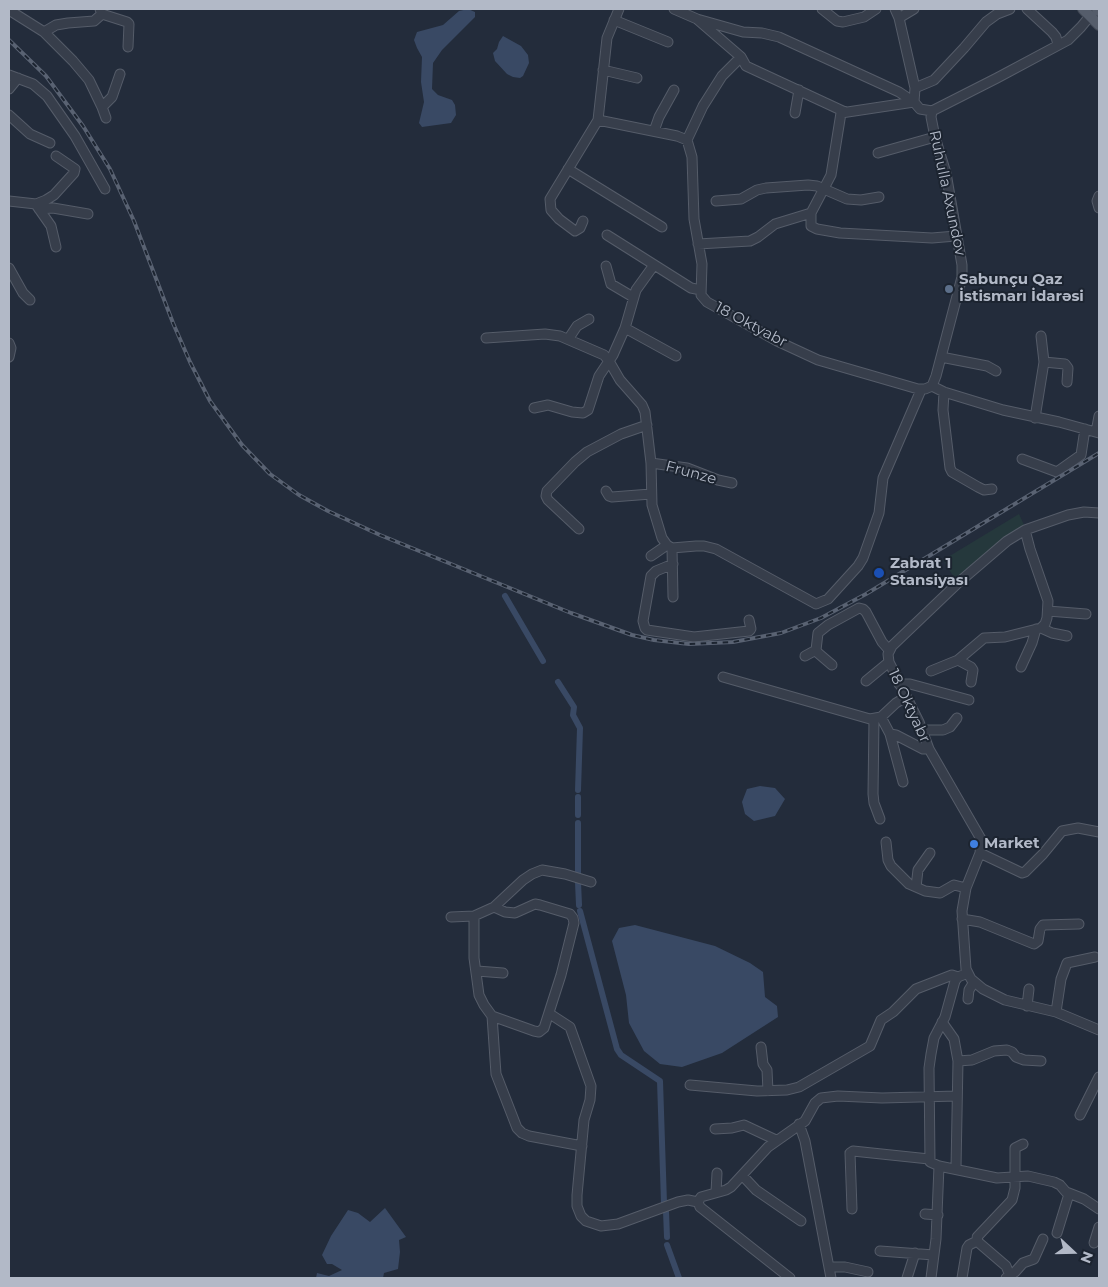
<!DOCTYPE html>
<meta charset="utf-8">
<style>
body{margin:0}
#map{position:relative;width:1108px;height:1287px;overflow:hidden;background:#232c3b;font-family:Montserrat,sans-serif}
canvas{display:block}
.frame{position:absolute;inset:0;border:10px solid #b2b9c7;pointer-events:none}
.north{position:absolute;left:1048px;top:1227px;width:50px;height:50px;-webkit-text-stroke:4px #1c2430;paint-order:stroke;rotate:111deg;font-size:14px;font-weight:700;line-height:20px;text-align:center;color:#b2b9c7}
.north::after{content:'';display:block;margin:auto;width:18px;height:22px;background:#b2b9c7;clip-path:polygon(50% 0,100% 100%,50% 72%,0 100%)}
</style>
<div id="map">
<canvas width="1108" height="1287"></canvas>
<div class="frame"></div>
<div class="north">N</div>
</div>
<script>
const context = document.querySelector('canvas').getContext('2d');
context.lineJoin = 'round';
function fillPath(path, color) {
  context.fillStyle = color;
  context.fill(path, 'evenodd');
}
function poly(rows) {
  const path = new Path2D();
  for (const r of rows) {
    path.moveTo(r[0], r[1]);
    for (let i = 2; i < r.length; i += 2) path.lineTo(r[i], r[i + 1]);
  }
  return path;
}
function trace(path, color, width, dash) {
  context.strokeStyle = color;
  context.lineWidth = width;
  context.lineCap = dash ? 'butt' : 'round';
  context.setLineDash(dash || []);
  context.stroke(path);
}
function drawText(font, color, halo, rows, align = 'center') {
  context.font = font + ' Montserrat,sans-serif';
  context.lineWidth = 4;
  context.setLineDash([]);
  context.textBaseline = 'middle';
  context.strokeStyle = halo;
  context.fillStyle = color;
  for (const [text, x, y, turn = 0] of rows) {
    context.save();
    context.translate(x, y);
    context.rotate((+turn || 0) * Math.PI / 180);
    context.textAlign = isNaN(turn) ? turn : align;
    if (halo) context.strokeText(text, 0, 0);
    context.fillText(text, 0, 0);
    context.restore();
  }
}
const green = poly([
 [1019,514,1024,525,988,551,955,579,943,560]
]);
const water = poly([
 [468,9,475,12,475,17,442,50,433,63,432,89,438,95,452,100,455,105,456,115,451,123,422,127,419,123,424,102,421,82,422,57,417,48,414,40,417,32,443,25,459,11],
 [503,36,521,46,528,55,529,63,523,76,520,78,513,77,507,74,495,61,493,53,497,49,499,42],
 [760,786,775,788,785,799,775,816,754,821,745,814,742,802,747,789],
 [635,925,715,946,750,963,763,972,765,997,777,1006,778,1017,722,1053,682,1067,660,1064,644,1051,629,1023,626,995,612,941,619,928],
 [385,1208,406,1237,399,1240,400,1252,398,1269,384,1273,383,1278,316,1278,317,1273,329,1276,342,1270,332,1264,327,1264,322,1255,331,1236,348,1210,358,1213,370,1222]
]);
const canal = poly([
 [505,596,543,661],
 [558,682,574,707,573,715,580,728,578,790],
 [578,797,578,815],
 [578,823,578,874],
 [578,882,579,905],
 [580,911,617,1049,621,1055,660,1081,664,1203],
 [666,1211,667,1237],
 [667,1245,679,1278]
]);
const minor = poly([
 [100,9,102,14,127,22,129,24,128,47],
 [674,9,697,19,741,57,746,66,845,112],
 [822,9,837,21,843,22,864,17,876,9],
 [895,9,899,18,915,88,914,102,920,109,932,111],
 [1027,9,1052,32,1056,37,1058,45],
 [9,10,44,32,73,61,89,80,102,107,106,118],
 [899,18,914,9],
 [697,19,743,32,762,33,779,37,899,92,914,102,841,113,831,175,811,213,775,224,758,237,750,241,698,244],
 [614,20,668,42],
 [44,32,56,25,68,23,94,21,102,14],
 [603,70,637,78],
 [9,75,33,84,47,96,75,136,105,189],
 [915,88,934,80,964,48,986,22,997,14,1010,9],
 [9,89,18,78],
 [102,107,112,97,120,74],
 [795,113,799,90],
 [9,115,30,134,50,143],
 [598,120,677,136,687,140,692,157,694,219,702,264,701,295,707,302,777,341,818,360,918,389,925,389,932,386,936,376,962,277,962,265,946,173,935,137,931,117,932,111,997,78,1068,40,1081,27,1090,16],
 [654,131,659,117,674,90],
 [687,140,703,106,722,76,741,57],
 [878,153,935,137],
 [568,169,662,227],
 [1099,196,1097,201,1099,208],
 [9,201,36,204,46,200,54,195,74,173,75,169,56,156],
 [716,201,741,199,757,190,766,188,808,185,817,186,847,199,861,200,879,197],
 [37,206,51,226,56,247],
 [39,209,53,208,88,214],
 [811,213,811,226,817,229,840,233,932,238,956,236],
 [583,221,580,228,575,231,559,219,551,210,550,199,598,120,607,38,619,9],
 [607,235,691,288,701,290],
 [606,266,611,284,633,297],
 [9,268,23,293,30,300],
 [625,328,676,356],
 [486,338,545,334,560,336,604,355,609,361,620,380,642,405,645,412,651,463,652,505,662,538,667,545,672,548,696,546,704,546,716,549,816,604,828,599,858,566,863,558,879,513,883,478,921,390],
 [569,338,577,326,589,319],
 [9,343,11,348,9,357],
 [941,357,987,366,996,371],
 [1044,362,1065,364,1068,368,1067,382],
 [932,386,944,392,1003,410,1059,422,1099,433],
 [944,392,943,410,950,468,952,472,978,487,984,490,992,489],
 [534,408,548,405,572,412,583,413,588,410,599,376,613,355,625,328,636,290,654,265],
 [1035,418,1044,362,1041,336],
 [1096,432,1099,416],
 [1022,459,1057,472,1081,455,1085,429],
 [651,463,687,468,718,480,732,483],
 [606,491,609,496,612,497,651,494],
 [1099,513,1084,512,1068,515,1025,530,1007,541,958,583,892,646,888,654,889,662,919,722,929,749,981,839,980,853,966,888,962,911,966,969,971,979,983,989,1005,1000,1056,1012,1099,1030],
 [579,529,548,500,546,496,547,491,575,462,587,452,621,434,647,425],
 [672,548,673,597],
 [651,556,667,545],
 [673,564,656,571,651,576,643,621,645,628,647,630,694,637,749,631,751,629,749,620],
 [1048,611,1086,614],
 [1041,628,1052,633,1067,636],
 [805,656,816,650],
 [958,660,971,667,973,670,971,682],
 [832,665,818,653,816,650,818,633,828,625,859,608,863,609,866,612,882,642,889,650],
 [1021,667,1032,643,1036,629],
 [931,671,958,660,984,638,1005,637,1041,628,1045,624,1047,618,1048,601,1030,549,1025,530],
 [723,677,870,719,881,717,896,703,906,697],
 [866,681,889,662],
 [899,684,910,684,969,700],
 [881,717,890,734,903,782],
 [874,719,873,794,874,803,880,819],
 [922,730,943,730,950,727,957,718],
 [890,734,896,735,923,749,929,749],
 [886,842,888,860,891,866,909,884,925,891,940,893,954,885,966,888],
 [980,853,1022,873,1025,872,1043,854,1062,831,1078,828,1099,832],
 [916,887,918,870,930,853],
 [474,916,474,958,479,995,484,1005,492,1016,496,1074,517,1128,522,1133,529,1136,582,1146],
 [451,917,474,916,494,907,523,880,532,874,542,870,565,874,591,882],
 [962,919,980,922,1034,944,1038,941,1040,929,1043,925,1079,924],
 [477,971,503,973],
 [968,973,958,977,955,981,945,1017,934,1038,931,1054,929,1068,930,1162,939,1166,997,1178,1028,1176,1054,1182,1060,1185,1066,1192,1084,1199,1099,1209],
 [968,999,969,990,974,982],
 [1027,1006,1029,989],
 [1056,1012,1061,979,1067,963,1095,957],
 [550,1014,570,1027,591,1086,590,1100,584,1120,577,1195,577,1206,581,1216,586,1221,601,1226,618,1224,678,1202,688,1200,698,1202],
 [492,1016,534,1031,539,1032,544,1028,561,975,574,923,573,918,570,914,540,905,535,904,515,913,505,912,494,907],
 [942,1022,954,1039,958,1061,956,1168],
 [761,1047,763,1064,767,1070,768,1091],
 [958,1061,972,1060,994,1051,1007,1050,1012,1052,1016,1057,1024,1060,1041,1061],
 [690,1085,757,1091,787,1090,799,1087,870,1046,881,1020,893,1012,916,989,952,975,958,977],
 [1080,1115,1099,1077],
 [799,1124,805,1141,831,1278],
 [715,1129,732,1128,744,1125,776,1140],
 [742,1175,756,1190,801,1221],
 [716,1192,717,1173],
 [698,1202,701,1197,726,1190,731,1187,768,1147,805,1121,815,1103,821,1098,838,1096,882,1098,957,1096],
 [698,1202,700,1207,790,1278],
 [852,1209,850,1153,853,1151,929,1159],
 [925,1214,938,1215],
 [1057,1233,1069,1194],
 [1094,1243,1099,1227],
 [880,1251,934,1255],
 [830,1267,845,1267,868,1272],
 [907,1278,915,1253],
 [931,1278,936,1239,939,1166],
 [962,1278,967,1248,969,1245,977,1241],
 [1006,1278,1015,1272,1023,1263,1034,1259,1043,1239],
 [1011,1278,1006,1266,978,1242,977,1237,1012,1200,1015,1188,1015,1148,1023,1144]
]);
const major = poly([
 [1083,9,1099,25],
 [1097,9,1099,11]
]);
const rail = poly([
 [9,40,46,76,83,126,110,169,134,221,173,323,190,362,210,401,242,445,270,474,299,495,328,511,380,535,571,613,632,635,654,640,689,644,733,642,781,633,821,618,866,594,1099,453]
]);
const markers = [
 [949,289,5,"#5c6f8a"],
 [879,573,6,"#1a4fb4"],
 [974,844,5,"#3f7fe0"]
];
const streetNames = [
 ["Ruhulla Axundov",947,193,78],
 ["18 Oktyabr",751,325,28],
 ["Frunze",691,473,15],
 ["18 Oktyabr",909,706,65]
];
const poiNames = [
 ["Sabunçu Qaz",959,280],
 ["İstismarı İdarəsi",959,297],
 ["Zabrat 1",890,564],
 ["Stansiyası",890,581],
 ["Market",984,844]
];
fillPath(green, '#25383c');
fillPath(water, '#394964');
trace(canal, '#394964', 6);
trace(minor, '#555c69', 11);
trace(major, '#404754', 12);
trace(minor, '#373e4b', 9);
trace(major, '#555d6b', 10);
trace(rail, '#596272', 4);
trace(rail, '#1c2430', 2, [5.5]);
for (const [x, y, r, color] of markers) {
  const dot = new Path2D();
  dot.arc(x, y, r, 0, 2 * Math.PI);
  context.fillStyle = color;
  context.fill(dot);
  trace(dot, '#1c2430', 2);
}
drawText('15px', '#b2b9c7', '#1c2430', streetNames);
drawText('bold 15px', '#b2b9c7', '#1c2430', poiNames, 'left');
</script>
